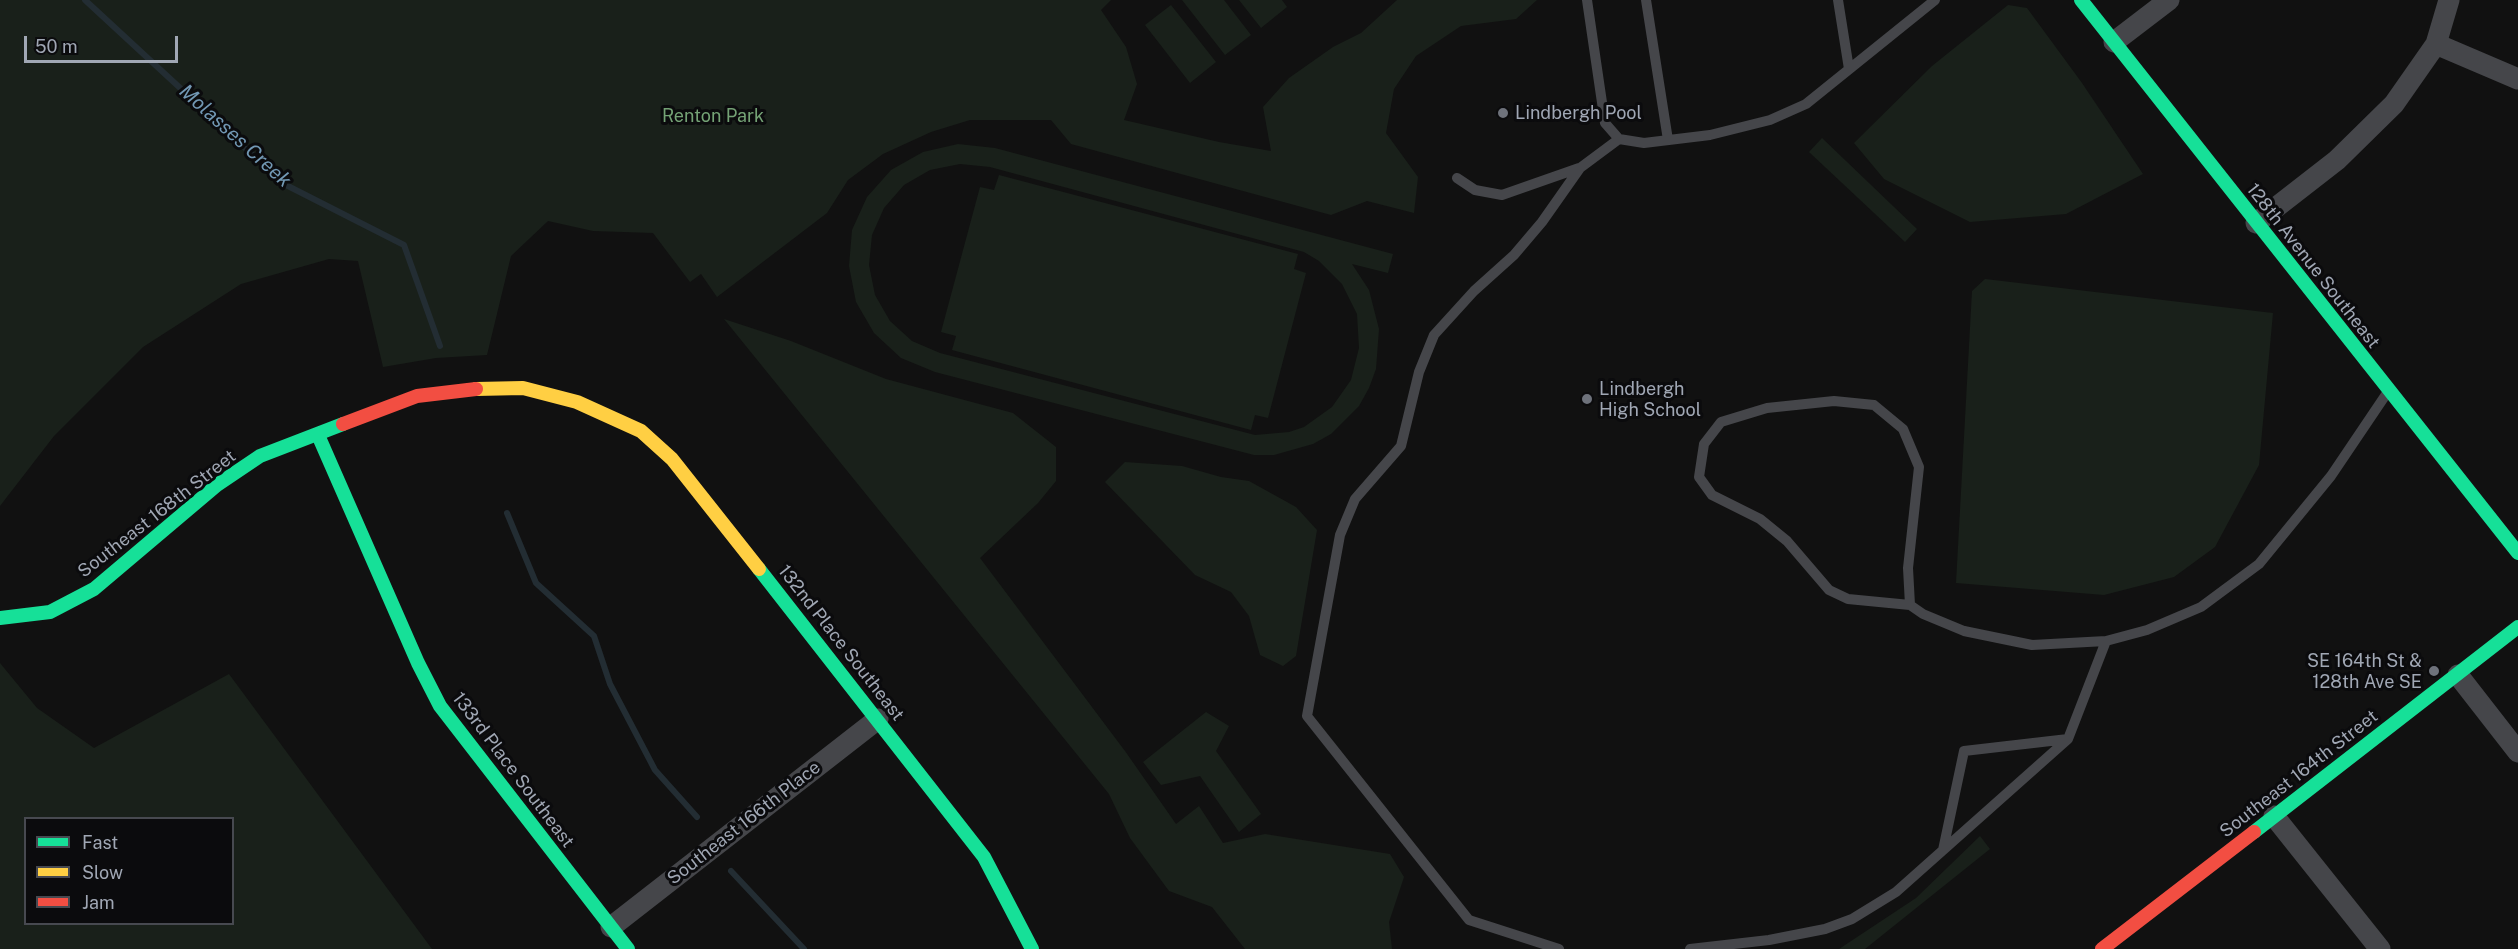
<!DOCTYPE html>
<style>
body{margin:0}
#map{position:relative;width:2518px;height:949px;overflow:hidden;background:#111;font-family:"Public Sans",sans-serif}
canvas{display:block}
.legend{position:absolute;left:24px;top:817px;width:210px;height:108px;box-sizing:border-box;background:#0b0b0d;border:2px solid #474950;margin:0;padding:8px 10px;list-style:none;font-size:18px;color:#a0a7b4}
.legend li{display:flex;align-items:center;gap:12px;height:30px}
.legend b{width:30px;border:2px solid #474950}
.scale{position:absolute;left:24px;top:36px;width:154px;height:27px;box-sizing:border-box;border:3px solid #a0a7b4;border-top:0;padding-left:8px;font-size:18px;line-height:21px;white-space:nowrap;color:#a0a7b4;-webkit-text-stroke:4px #0b0b0d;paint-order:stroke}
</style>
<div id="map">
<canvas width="2518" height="949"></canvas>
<ul class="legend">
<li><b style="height:8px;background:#16e098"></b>Fast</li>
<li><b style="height:8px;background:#ffcf43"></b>Slow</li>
<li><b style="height:8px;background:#f24e42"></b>Jam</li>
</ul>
<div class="scale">50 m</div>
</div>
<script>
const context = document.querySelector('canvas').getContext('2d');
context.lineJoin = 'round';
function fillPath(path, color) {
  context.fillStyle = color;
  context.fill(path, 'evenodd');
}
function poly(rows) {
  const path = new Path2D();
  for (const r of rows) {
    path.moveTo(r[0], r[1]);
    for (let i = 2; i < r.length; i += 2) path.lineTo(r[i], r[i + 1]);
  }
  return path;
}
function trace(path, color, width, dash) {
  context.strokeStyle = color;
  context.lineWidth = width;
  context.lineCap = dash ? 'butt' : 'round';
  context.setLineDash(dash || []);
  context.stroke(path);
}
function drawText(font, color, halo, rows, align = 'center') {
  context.font = font + ' "Public Sans",sans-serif';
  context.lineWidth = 6;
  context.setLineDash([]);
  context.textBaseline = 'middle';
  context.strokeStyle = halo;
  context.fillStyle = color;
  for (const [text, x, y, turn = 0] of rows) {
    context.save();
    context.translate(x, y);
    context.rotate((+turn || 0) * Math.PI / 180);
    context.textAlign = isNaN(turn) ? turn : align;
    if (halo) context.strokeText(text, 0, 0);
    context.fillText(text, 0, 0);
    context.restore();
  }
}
const green = poly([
 [0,0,1111,0,1101,10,1126,47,1137,84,1124,120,1219,142,1271,151,1263,107,1289,78,1333,47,1361,33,1397,0,1537,0,1516,19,1461,26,1416,56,1394,89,1386,133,1418,177,1414,213,1367,201,1331,215,1071,144,1051,120,970,120,931,132,883,154,848,180,827,213,717,297,701,274,690,282,653,233,593,231,548,221,511,256,487,355,436,358,383,367,358,261,329,259,241,284,143,347,54,436,0,506],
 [1182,0,1224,0,1251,35,1225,55],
 [1239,0,1282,0,1287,7,1261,28],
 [1171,5,1216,62,1190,83,1145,25],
 [2008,5,2027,8,2082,83,2143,174,2066,214,1970,222,1884,179,1854,143,1932,66],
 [1822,138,1917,229,1905,242,1809,152],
 [958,144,995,148,1393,254,1388,273,1352,264,1369,290,1379,329,1376,369,1369,388,1359,406,1331,434,1313,444,1274,455,1254,455,935,372,901,358,874,333,856,302,849,266,852,230,867,197,891,170,923,152],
 [960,164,990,167,1304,252,1319,261,1342,284,1357,314,1359,348,1351,380,1332,407,1304,427,1289,432,1255,435,940,353,912,341,890,321,875,295,869,265,872,235,884,208,904,185,930,170],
 [999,175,1298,254,1294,269,1306,273,1268,418,1255,415,1251,430,952,350,956,336,941,332,980,187,994,190],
 [1985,279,2273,313,2259,465,2215,547,2174,577,2104,595,1956,583,1972,291],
 [724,319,791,341,886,379,1013,413,1056,447,1056,481,1038,503,980,558,1125,751,1176,824,1199,806,1223,843,1265,834,1390,854,1404,877,1389,922,1392,949,1245,949,1212,907,1169,891,1130,838,1109,794],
 [1125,462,1182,466,1221,477,1249,481,1296,507,1317,530,1296,656,1283,666,1260,655,1249,616,1231,592,1195,575,1105,482],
 [0,663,37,708,94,748,229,674,432,949,0,949],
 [26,818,232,818,232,924,26,924],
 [1206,712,1229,726,1216,751,1261,814,1239,832,1200,776,1161,785,1143,762],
 [1980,836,1990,849,1865,949,1839,949,1916,898]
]);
const stream = poly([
 [85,0,284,184,404,245,440,346],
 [507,513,536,583,594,636,610,684,655,770,697,817],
 [731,871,804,949]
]);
const lane = poly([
 [1587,0,1605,123,1619,139,1644,143,1710,135,1770,120,1806,104,1935,0],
 [1646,0,1668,140],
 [1838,0,1849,69],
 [1457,178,1475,190,1502,195,1579,168],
 [1910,605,1908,568,1919,467,1903,429,1874,405,1834,401,1767,408,1721,422,1704,444,1699,477,1712,495,1760,519,1787,541,1829,590,1848,599,1910,605,1923,614,1964,631,2032,645,2106,641,2147,630,2201,607,2259,564,2331,476,2387,393],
 [1943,850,1964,751,2068,739],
 [1559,949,1469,920,1307,716,1340,535,1355,499,1401,446,1419,372,1434,335,1474,291,1514,255,1542,222,1580,168,1619,139],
 [1690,949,1769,940,1825,929,1852,919,1896,892,2068,739,2106,641]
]);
const street = poly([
 [2114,42,2169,0],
 [2436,44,2518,79],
 [2256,223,2337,160,2394,104,2436,44,2449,0],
 [2458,675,2518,752],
 [2274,816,2380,949],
 [611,927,878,719]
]);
const fast = poly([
 [2081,0,2518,553],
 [318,435,418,663,440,706,628,949],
 [759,569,984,857,1032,949],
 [0,618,50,612,94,589,217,485,260,456,343,424],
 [2254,832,2518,627]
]);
const slow = poly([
 [476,389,523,388,577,402,641,431,672,459,759,569]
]);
const jam = poly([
 [343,424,417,396,476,389],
 [2102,949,2254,832]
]);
const markers = [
 [1503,113,6,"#6e727b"],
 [1587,399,6,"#6e727b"],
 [2434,671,6,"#6e727b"]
];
const poiNames = [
 ["Lindbergh Pool",1515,113],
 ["Lindbergh",1599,389],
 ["High School",1599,410],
 ["SE 164th St &",2422,661,"right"],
 ["128th Ave SE",2422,682,"right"]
];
const parkNames = [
 ["Renton Park",713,116]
];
const streetNames = [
 ["128th Avenue Southeast",2313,266,52],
 ["Southeast 168th Street",157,514,-38],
 ["132nd Place Southeast",841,643,52],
 ["133rd Place Southeast",513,770,53],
 ["Southeast 164th Street",2299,774,-38],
 ["Southeast 166th Place",744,823,-38]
];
const waterNames = [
 ["Molasses Creek",235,136,42]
];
fillPath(green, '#19201a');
trace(stream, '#232d33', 6);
trace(lane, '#45464a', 10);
trace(street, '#45464a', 21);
trace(fast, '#16e098', 14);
trace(slow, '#ffcf43', 14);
trace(jam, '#f24e42', 14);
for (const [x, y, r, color] of markers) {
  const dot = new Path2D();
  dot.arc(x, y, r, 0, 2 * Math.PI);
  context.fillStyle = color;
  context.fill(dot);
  trace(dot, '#0b0b0d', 2);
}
drawText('18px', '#a0a7b4', '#0b0b0d', poiNames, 'left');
drawText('18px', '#74a275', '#0b0b0d', parkNames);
drawText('18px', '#a0a7b4', '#0b0b0d', streetNames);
drawText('italic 20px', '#7298b4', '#0b0b0d', waterNames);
</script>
